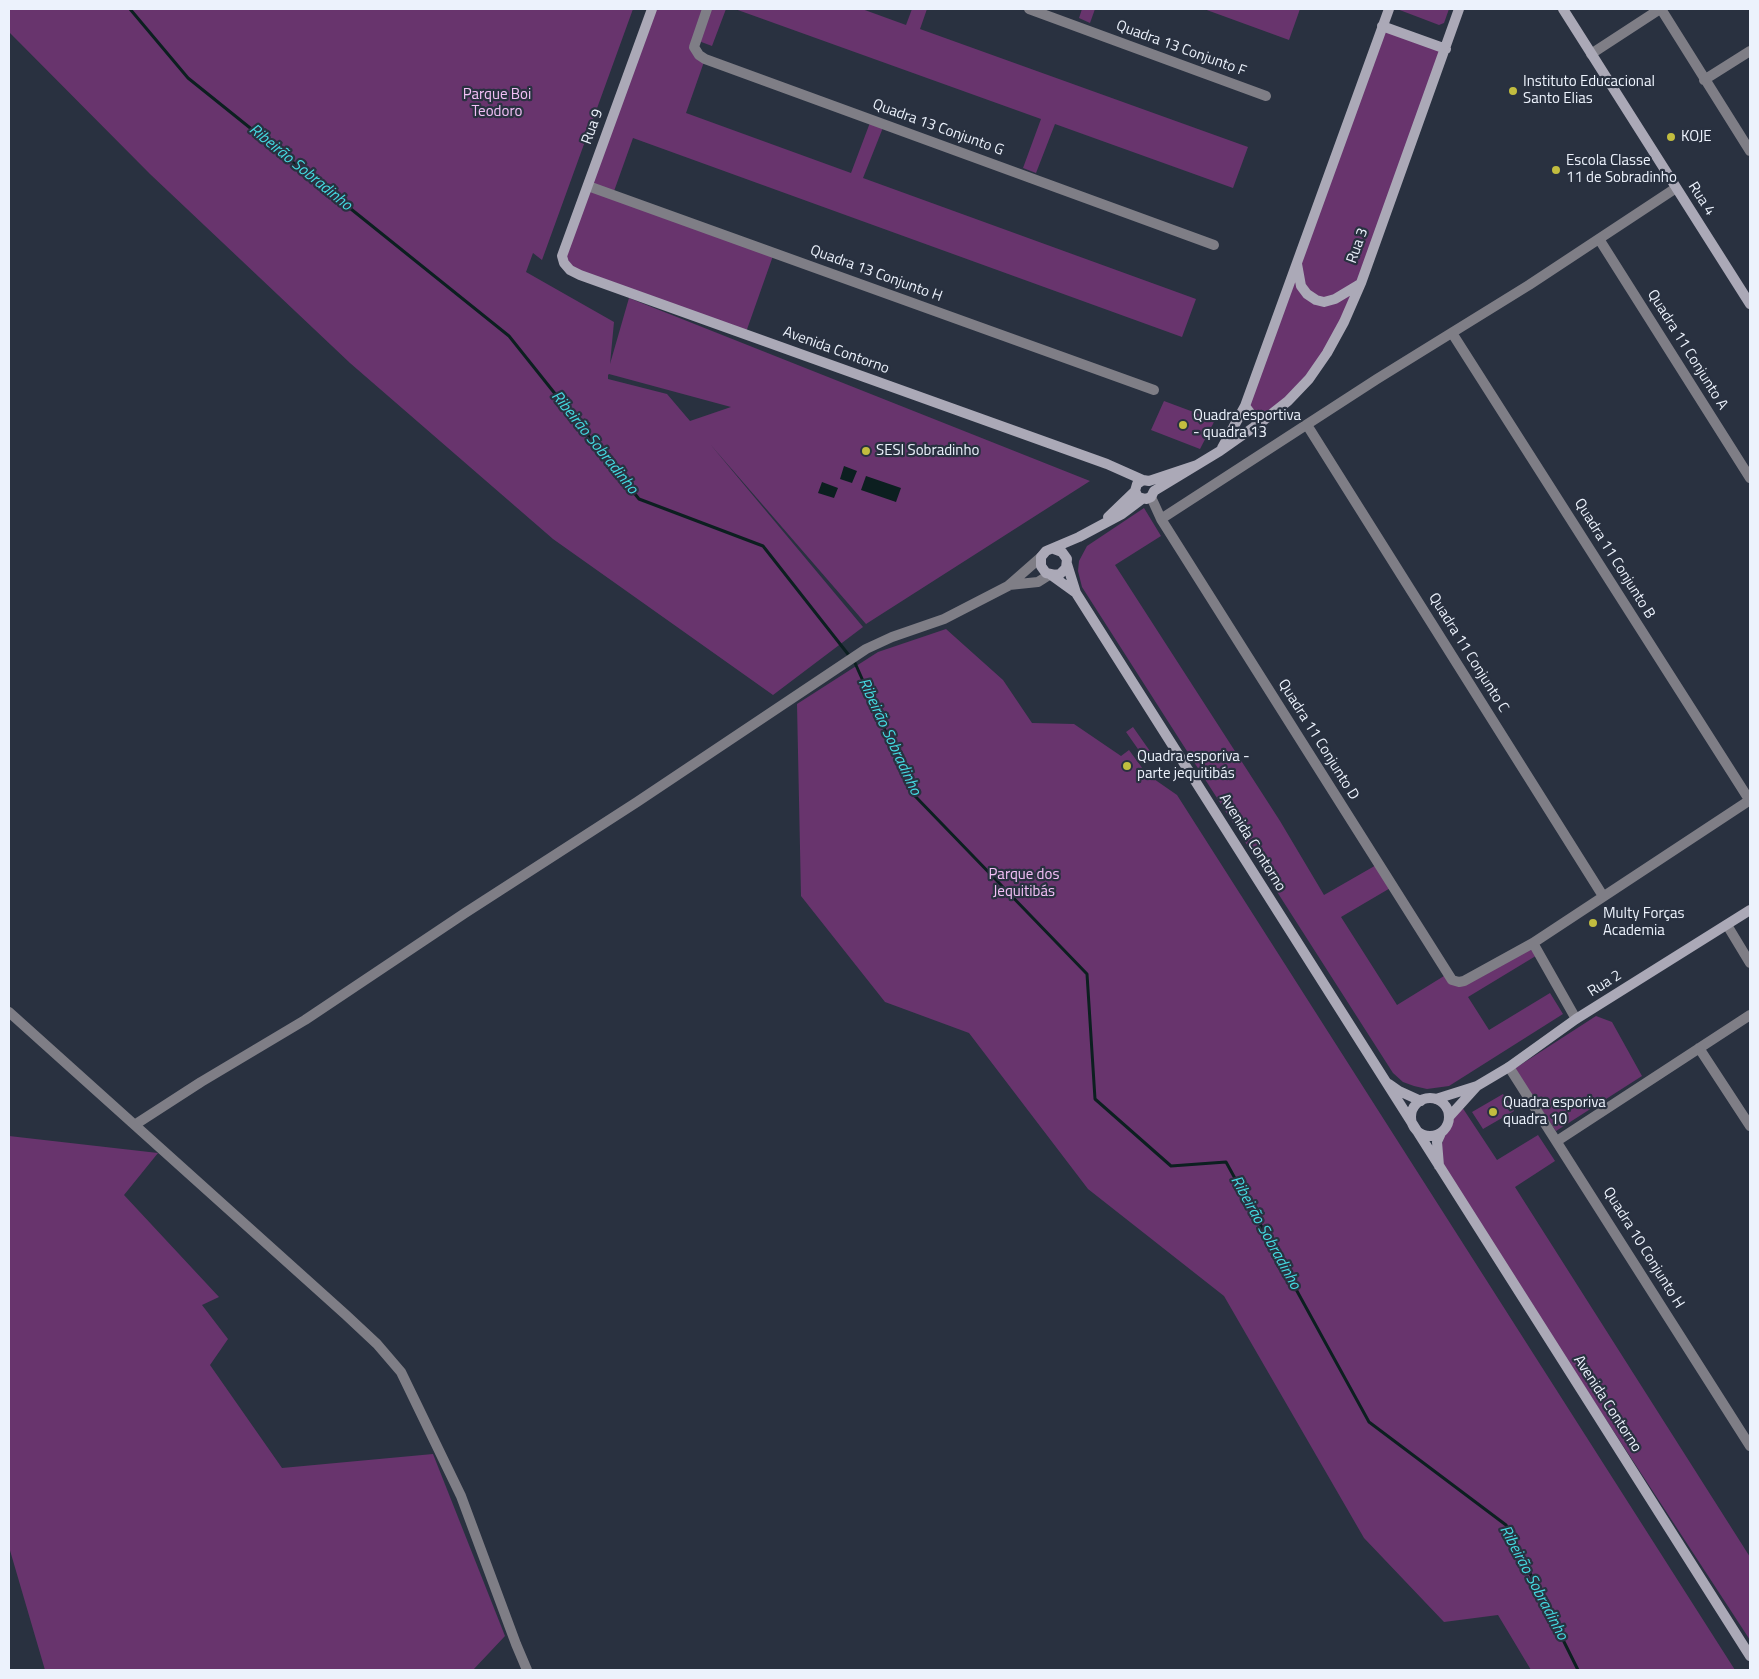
<!DOCTYPE html>
<meta charset="utf-8">
<style>
body{margin:0}
#map{position:relative;width:1759px;height:1679px;overflow:hidden;background:#293140;font-family:"Titillium Web",sans-serif}
canvas{display:block}
.frame{position:absolute;inset:0;border:10px solid #ecf2fc;pointer-events:none}
</style>
<div id="map">
<canvas width="1759" height="1679"></canvas>
<div class="frame"></div>
</div>
<script>
const context = document.querySelector('canvas').getContext('2d');
context.lineJoin = 'round';
function fillPath(path, color) {
  context.fillStyle = color;
  context.fill(path, 'evenodd');
}
function poly(rows) {
  const path = new Path2D();
  for (const r of rows) {
    if (r.length === 3) {
      path.moveTo(r[0] + r[2], r[1]);
      path.arc(r[0], r[1], r[2], 0, 2 * Math.PI);
      continue;
    }
    path.moveTo(r[0], r[1]);
    for (let i = 2; i < r.length; i += 2) path.lineTo(r[i], r[i + 1]);
  }
  return path;
}
function trace(path, color, width, dash) {
  context.strokeStyle = color;
  context.lineWidth = width;
  context.lineCap = dash ? 'butt' : 'round';
  context.setLineDash(dash || []);
  context.stroke(path);
}
function drawText(font, color, halo, rows, align = 'center') {
  context.font = font + ' "Titillium Web",sans-serif';
  context.lineWidth = 4.5;
  context.setLineDash([]);
  context.textBaseline = 'middle';
  context.strokeStyle = halo;
  context.fillStyle = color;
  for (const [text, x, y, turn = 0] of rows) {
    context.save();
    context.translate(x, y);
    context.rotate((+turn || 0) * Math.PI / 180);
    context.textAlign = isNaN(turn) ? turn : align;
    if (halo) context.strokeText(text, 0, 0);
    context.fillText(text, 0, 0);
    context.restore();
  }
}
const green = poly([
 [9,9,633,9,542,260,533,253,526,272,614,322,610,364,629,298,1090,481,866,624,710,444,863,627,773,695,553,539,350,363,150,174,9,32],
 [608,375,609,374,731,407,690,421,667,394,608,379],
 [652,9,726,9,712,46,696,40,705,59,686,113,851,173,871,120,884,125,863,178,1196,299,1182,337,633,138,613,194,774,253,745,335,580,275,564,263],
 [735,9,862,9,906,25,912,9,927,9,920,29,1248,147,1233,188,1055,124,1036,173,1023,168,1041,119],
 [1082,9,1095,9,1090,23,1079,18],
 [1204,9,1300,9,1289,40],
 [1397,9,1449,9,1444,23,1439,25],
 [1382,26,1446,49,1361,283,1327,353,1264,420,1245,406],
 [1164,401,1215,420,1200,449,1151,430],
 [1144,508,1161,536,1115,565,1280,821,1324,895,1378,864,1392,887,1341,917,1397,1005,1444,976,1456,982,1533,943,1539,954,1468,997,1489,1030,1550,993,1563,1014,1449,1086,1427,1089,1414,1086,1403,1082,1393,1073,1082,587,1078,571,1079,561,1087,546],
 [946,629,1003,680,1032,723,1074,724,1121,756,1129,750,1143,769,1141,770,1177,795,1735,1670,1531,1670,1498,1615,1444,1622,1364,1538,1224,1296,1088,1189,969,1033,885,1002,801,896,797,704,878,652],
 [1133,727,1152,754,1145,759,1126,732],
 [1596,1016,1612,1022,1642,1076,1556,1131,1514,1069],
 [1503,1094,1514,1111,1483,1129,1472,1112],
 [1462,1107,1497,1160,1538,1135,1555,1161,1515,1187,1750,1557,1750,1640,1441,1167,1439,1154,1444,1137,1449,1129,1450,1120],
 [9,1136,158,1153,124,1195,219,1297,202,1305,228,1339,210,1365,282,1468,433,1454,505,1636,473,1670,45,1670,9,1547]
]);
const water = poly([
 [844,466,857,471,852,483,840,479],
 [866,476,901,488,896,502,861,490],
 [822,482,838,488,834,498,818,493]
]);
const stream = poly([
 [130,9,188,78,509,336,639,499,763,546,855,663,914,795,1087,974,1095,1099,1171,1166,1226,1162,1369,1422,1506,1525,1578,1670]
]);
const street = poly([
 [707,9,694,47,699,55,705,59,1214,245],
 [1029,9,1266,96],
 [1661,9,1750,151],
 [1591,54,1660,9],
 [1704,80,1750,51],
 [588,186,1154,390],
 [1599,239,1750,478],
 [1452,333,1750,801],
 [1307,425,1603,896],
 [1151,497,1161,519,1452,980,1459,982,1464,981,1533,943,1750,800],
 [1161,519,1377,379,1529,285,1676,188],
 [1009,585,1038,582,1049,575],
 [1727,925,1750,963],
 [1533,943,1576,1019],
 [9,1012,346,1315,377,1344,401,1372,461,1496,516,1644,527,1670],
 [1699,1048,1750,1126],
 [1509,1067,1750,1446],
 [136,1124,201,1082,305,1020,465,913,637,802,866,649,892,637,944,619,1008,586,1041,557],
 [1557,1141,1750,1015]
]);
const secondary = poly([
 [652,9,562,256,564,263,570,270,580,275,1107,464,1143,480,1149,481,1197,465],
 [1563,9,1750,304],
 [1382,26,1446,49],
 [1297,264,1301,286,1307,294,1316,300,1324,302,1335,299,1360,284],
 [1245,406,1254,418,1264,420],
 [1222,448,1245,406,1389,9],
 [1143,480,1137,484,1135,491,1138,497,1146,499,1151,497,1154,491,1220,451,1264,420,1288,401,1309,379,1327,353,1344,322,1361,283,1459,9],
 [1108,517,1135,491],
 [1054,549,1062,552,1067,559,1066,568,1060,574,1055,575,1046,573,1041,566,1041,557,1046,551,1079,537,1122,514,1142,499],
 [1067,564,1076,593,1750,1656],
 [1051,575,1076,593],
 [1389,1084,1399,1091,1421,1101],
 [1430,1117,19],
 [1436,1099,1477,1086,1509,1067,1576,1019,1750,910],
 [1449,1117,1477,1086],
 [1439,1166,1437,1142,1441,1133]
]);
const markers = [
 [1513,91,5,"#c2bd3f"],
 [1671,137,5,"#c2bd3f"],
 [1556,170,5,"#c2bd3f"],
 [1183,425,5,"#c2bd3f"],
 [866,451,5,"#c2bd3f"],
 [1127,766,5,"#c2bd3f"],
 [1593,923,5,"#c2bd3f"],
 [1493,1112,5,"#c2bd3f"]
];
const streetNames = [
 ["Quadra 13 Conjunto F",1181,49,20],
 ["Rua 9",593,127,-70],
 ["Quadra 13 Conjunto G",938,128,20],
 ["Rua 4",1701,199,57],
 ["Rua 3",1358,246,-70],
 ["Quadra 13 Conjunto H",876,274,20],
 ["Quadra 11 Conjunto A",1687,350,58],
 ["Avenida Contorno",836,351,20],
 ["Quadra 11 Conjunto B",1614,559,58],
 ["Quadra 11 Conjunto C",1468,653,58],
 ["Quadra 11 Conjunto D",1318,740,58],
 ["Avenida Contorno",1252,843,58],
 ["Rua 2",1605,984,-32],
 ["Quadra 10 Conjunto H",1643,1248,58],
 ["Avenida Contorno",1607,1404,57]
];
const poiNames = [
 ["Instituto Educacional",1523,82],
 ["Santo Elias",1523,99],
 ["KOJE",1681,137],
 ["Escola Classe",1566,161],
 ["11 de Sobradinho",1566,178],
 ["Quadra esportiva",1193,416],
 ["- quadra 13",1193,433],
 ["SESI Sobradinho",876,451],
 ["Quadra esporiva -",1137,757],
 ["parte jequitibás",1137,774],
 ["Multy Forças",1603,914],
 ["Academia",1603,931],
 ["Quadra esporiva",1503,1103],
 ["quadra 10",1503,1120]
];
const parkNames = [
 ["Parque Boi",497,95],
 ["Teodoro",497,112],
 ["Parque dos",1024,875],
 ["Jequitibás",1024,892]
];
const waterNames = [
 ["Ribeirão Sobradinho",300,168,39],
 ["Ribeirão Sobradinho",594,443,51],
 ["Ribeirão Sobradinho",889,737,65],
 ["Ribeirão Sobradinho",1265,1233,61],
 ["Ribeirão Sobradinho",1533,1583,62]
];
fillPath(green, '#68346d');
fillPath(water, '#0c1f20');
trace(stream, '#0c1f20', 3);
trace(street, '#7f7e86', 10);
trace(secondary, '#aba9b7', 10);
for (const [x, y, r, color] of markers) {
  const dot = new Path2D();
  dot.arc(x, y, r, 0, 2 * Math.PI);
  context.fillStyle = color;
  context.fill(dot);
  trace(dot, '#293140', 2);
}
drawText('15px', '#ecf2fc', '#293140', streetNames);
drawText('15px', '#ecf2fc', '#293140', poiNames, 'left');
drawText('15px', '#f3c0f7', '#293140', parkNames);
drawText('italic 16px', '#44dae1', '#293140', waterNames);
</script>
